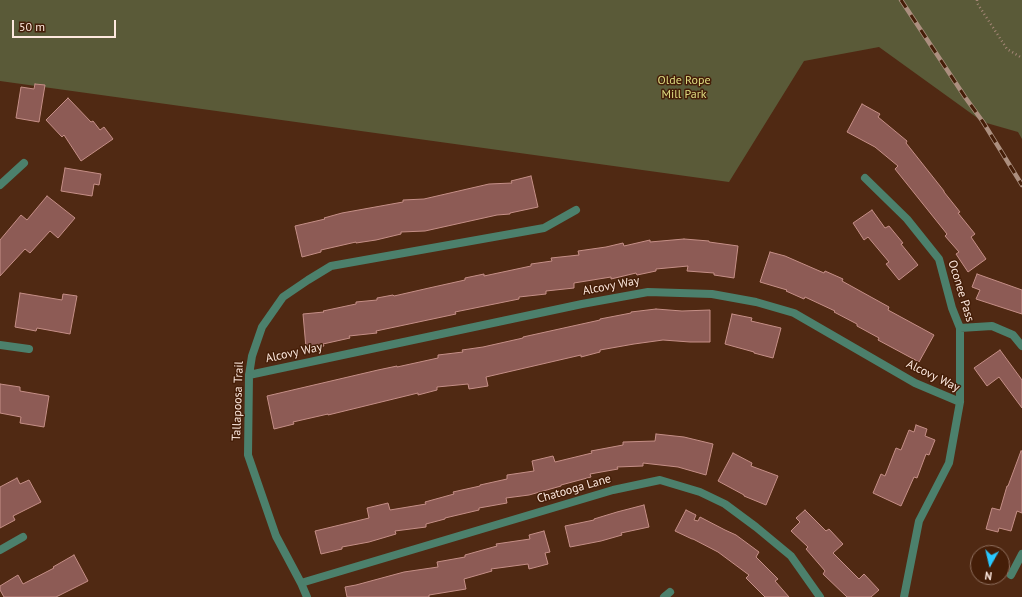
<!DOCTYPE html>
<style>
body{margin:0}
#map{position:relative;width:1022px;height:597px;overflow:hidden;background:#502913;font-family:"PT Sans",sans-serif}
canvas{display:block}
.north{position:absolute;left:970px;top:545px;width:40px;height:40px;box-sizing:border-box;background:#451e08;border:1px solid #8f6f5e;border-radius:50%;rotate:188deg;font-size:11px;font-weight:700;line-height:16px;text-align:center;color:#fde8de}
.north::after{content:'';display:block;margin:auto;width:14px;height:18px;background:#29c8ff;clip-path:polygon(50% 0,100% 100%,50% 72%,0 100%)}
.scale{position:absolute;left:12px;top:20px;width:104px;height:18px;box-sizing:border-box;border:2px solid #fde8de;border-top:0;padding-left:5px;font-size:12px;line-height:14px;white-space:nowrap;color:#fde8de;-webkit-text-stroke:3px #451e08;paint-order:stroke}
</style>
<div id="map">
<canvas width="1022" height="597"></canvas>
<div class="north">N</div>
<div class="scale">50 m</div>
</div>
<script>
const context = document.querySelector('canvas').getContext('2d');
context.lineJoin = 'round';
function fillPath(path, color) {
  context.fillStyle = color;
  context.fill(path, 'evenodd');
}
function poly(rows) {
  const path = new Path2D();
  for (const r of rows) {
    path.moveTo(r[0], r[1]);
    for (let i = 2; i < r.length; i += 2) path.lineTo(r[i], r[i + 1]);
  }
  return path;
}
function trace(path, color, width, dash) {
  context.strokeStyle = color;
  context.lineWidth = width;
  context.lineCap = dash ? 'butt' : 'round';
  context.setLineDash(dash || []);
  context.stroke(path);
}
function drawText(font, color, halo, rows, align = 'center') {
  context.font = font + ' "PT Sans",sans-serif';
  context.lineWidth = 3;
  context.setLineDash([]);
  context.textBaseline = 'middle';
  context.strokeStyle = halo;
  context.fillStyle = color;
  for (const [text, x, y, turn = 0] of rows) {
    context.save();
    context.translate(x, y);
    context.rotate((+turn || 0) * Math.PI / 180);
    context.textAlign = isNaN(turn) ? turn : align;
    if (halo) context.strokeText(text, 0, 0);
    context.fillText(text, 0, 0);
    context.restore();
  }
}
const green = poly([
 [0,0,1022,0,1022,139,1018,132,983,122,879,47,804,61,729,182,0,81]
]);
const building = poly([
 [35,84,45,85,39,122,16,118,21,87,34,89,35,84],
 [68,98,91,122,93,121,100,130,104,127,113,139,81,161,64,135,62,137,46,120,68,98],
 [862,104,880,114,878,117,907,141,906,143,944,191,944,192,960,212,958,213,975,234,971,237,986,259,968,272,956,254,959,252,945,236,947,234,895,169,898,166,875,147,847,132,862,104],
 [65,168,101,174,99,185,94,184,92,196,61,191,65,168],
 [531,176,538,207,510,213,510,214,497,215,425,231,401,232,401,234,376,240,356,243,356,242,321,250,321,252,302,257,295,226,325,219,324,218,342,213,403,202,403,200,424,199,489,184,512,183,511,181,531,176],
 [47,196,75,218,58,238,50,231,30,253,25,249,0,276,0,240,21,215,27,220,47,196],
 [872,210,885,228,889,226,903,243,901,244,918,265,899,280,886,264,889,262,868,237,864,240,853,223,872,210],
 [684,239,709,241,709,242,738,246,734,278,714,275,714,273,687,271,688,266,656,269,656,271,637,275,636,273,611,279,611,277,574,283,574,288,546,291,546,294,519,297,519,299,455,312,456,314,409,324,376,331,377,333,349,336,350,338,323,344,324,346,306,348,303,314,324,312,323,311,356,304,356,302,377,300,377,298,393,295,394,296,429,288,465,280,465,278,484,274,484,276,531,266,531,264,552,261,551,258,579,255,578,251,606,247,623,243,624,246,650,240,650,242,684,239],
 [770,252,785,256,824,273,825,271,843,279,842,281,889,307,888,310,934,335,919,362,878,340,879,338,857,326,857,324,834,312,835,311,805,297,804,299,786,291,787,290,760,282,770,252],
 [977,274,1022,290,1022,314,976,299,980,290,972,287,977,274],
 [20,293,62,300,63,294,77,296,70,334,37,328,36,331,15,327,20,293],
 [656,309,682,311,710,310,710,342,690,342,663,340,634,344,600,350,600,352,581,357,581,355,486,377,488,386,469,389,468,384,437,387,437,390,418,395,418,393,328,415,328,414,293,422,294,424,274,429,267,396,378,370,397,366,397,367,438,358,438,355,463,352,462,350,483,347,523,338,523,337,600,320,600,319,631,313,631,312,656,309],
 [732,314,752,318,751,321,781,328,773,358,754,353,754,352,725,344,732,314],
 [1000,350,1022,380,1022,408,999,377,987,386,974,368,1000,350],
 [0,384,20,387,20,391,49,396,44,427,20,423,21,417,0,413,0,384],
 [916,425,927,429,925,436,935,440,929,455,926,454,917,478,914,477,901,506,873,493,881,474,885,476,896,448,901,450,909,430,914,432,916,425],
 [656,434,684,437,713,444,706,475,678,467,643,463,643,466,617,467,618,469,590,474,591,477,561,485,561,486,529,495,506,498,507,503,479,508,479,510,445,518,445,519,426,524,426,527,395,531,396,534,369,542,342,547,342,549,321,554,315,531,369,518,367,508,388,503,390,510,426,504,425,502,454,494,453,492,480,486,480,485,507,479,507,475,534,471,532,461,553,456,555,462,592,453,591,451,623,445,623,442,655,441,656,434],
 [1021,451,1022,451,1022,513,1017,511,1011,531,999,528,998,532,986,529,992,508,1000,510,1007,486,1008,486,1021,451],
 [733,453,752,463,751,466,778,476,766,505,744,496,744,495,718,481,733,453],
 [17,478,20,484,29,480,41,502,13,516,15,520,0,528,0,487,17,478],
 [644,505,649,527,621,533,622,535,601,541,570,547,565,526,594,520,594,519,617,512,644,505],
 [686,510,696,515,694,520,698,521,700,517,725,530,736,535,759,552,756,557,778,579,775,581,789,597,765,597,746,578,749,575,718,552,693,539,692,539,675,531,686,510],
 [805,510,826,531,829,529,843,544,833,553,859,579,864,574,879,590,871,597,847,597,823,574,825,571,806,549,808,547,791,531,800,522,796,518,805,510],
 [544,531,550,552,545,553,548,564,529,569,528,564,491,569,492,571,464,579,466,589,429,595,429,597,347,597,345,587,356,585,404,572,438,567,437,562,465,557,465,555,497,546,496,544,530,539,529,535,544,531],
 [74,555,88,581,56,597,4,597,0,590,0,586,18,575,23,584,54,568,53,567,74,555]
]);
const path = poly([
 [977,0,977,3,1007,49,1022,58]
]);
const lane = poly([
 [664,597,670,592]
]);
const street = poly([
 [865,178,907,219,939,259,952,308,960,328,960,402,949,463,919,521,904,597],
 [0,185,24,163],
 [960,328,992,326,1013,335,1022,346],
 [0,345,29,349],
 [249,375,582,304,648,292,712,294,756,302,794,313,915,383,960,402],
 [0,550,23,537],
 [1011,575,1022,554],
 [301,583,613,490,660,480,700,492,725,504,756,527,791,556,820,597],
 [307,597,301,583,276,536,248,455,249,375,252,356,262,327,283,297,308,280,331,266,544,228,576,210]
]);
const rail = poly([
 [901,0,965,97,983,122,1022,185]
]);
const parkNames = [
 ["Olde Rope",684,81],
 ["Mill Park",684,95]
];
const streetNames = [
 ["Alcovy Way",611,286,-11],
 ["Oconee Pass",961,291,73],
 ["Alcovy Way",294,353,-12],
 ["Alcovy Way",933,376,26],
 ["Tallapoosa Trail",238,401,-88],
 ["Chatooga Lane",574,489,-16]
];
fillPath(green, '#5a5a38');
fillPath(building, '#8d5b55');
trace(building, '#c58f87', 1);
trace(path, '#a68777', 2.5, [1, 3]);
trace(lane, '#4c806c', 8);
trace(street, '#4c806c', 8);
trace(rail, '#ac8f7f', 4.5);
trace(rail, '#451e08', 3, [9]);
drawText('12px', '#dedd82', '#451e08', parkNames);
drawText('12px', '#fde8de', '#451e08', streetNames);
</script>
